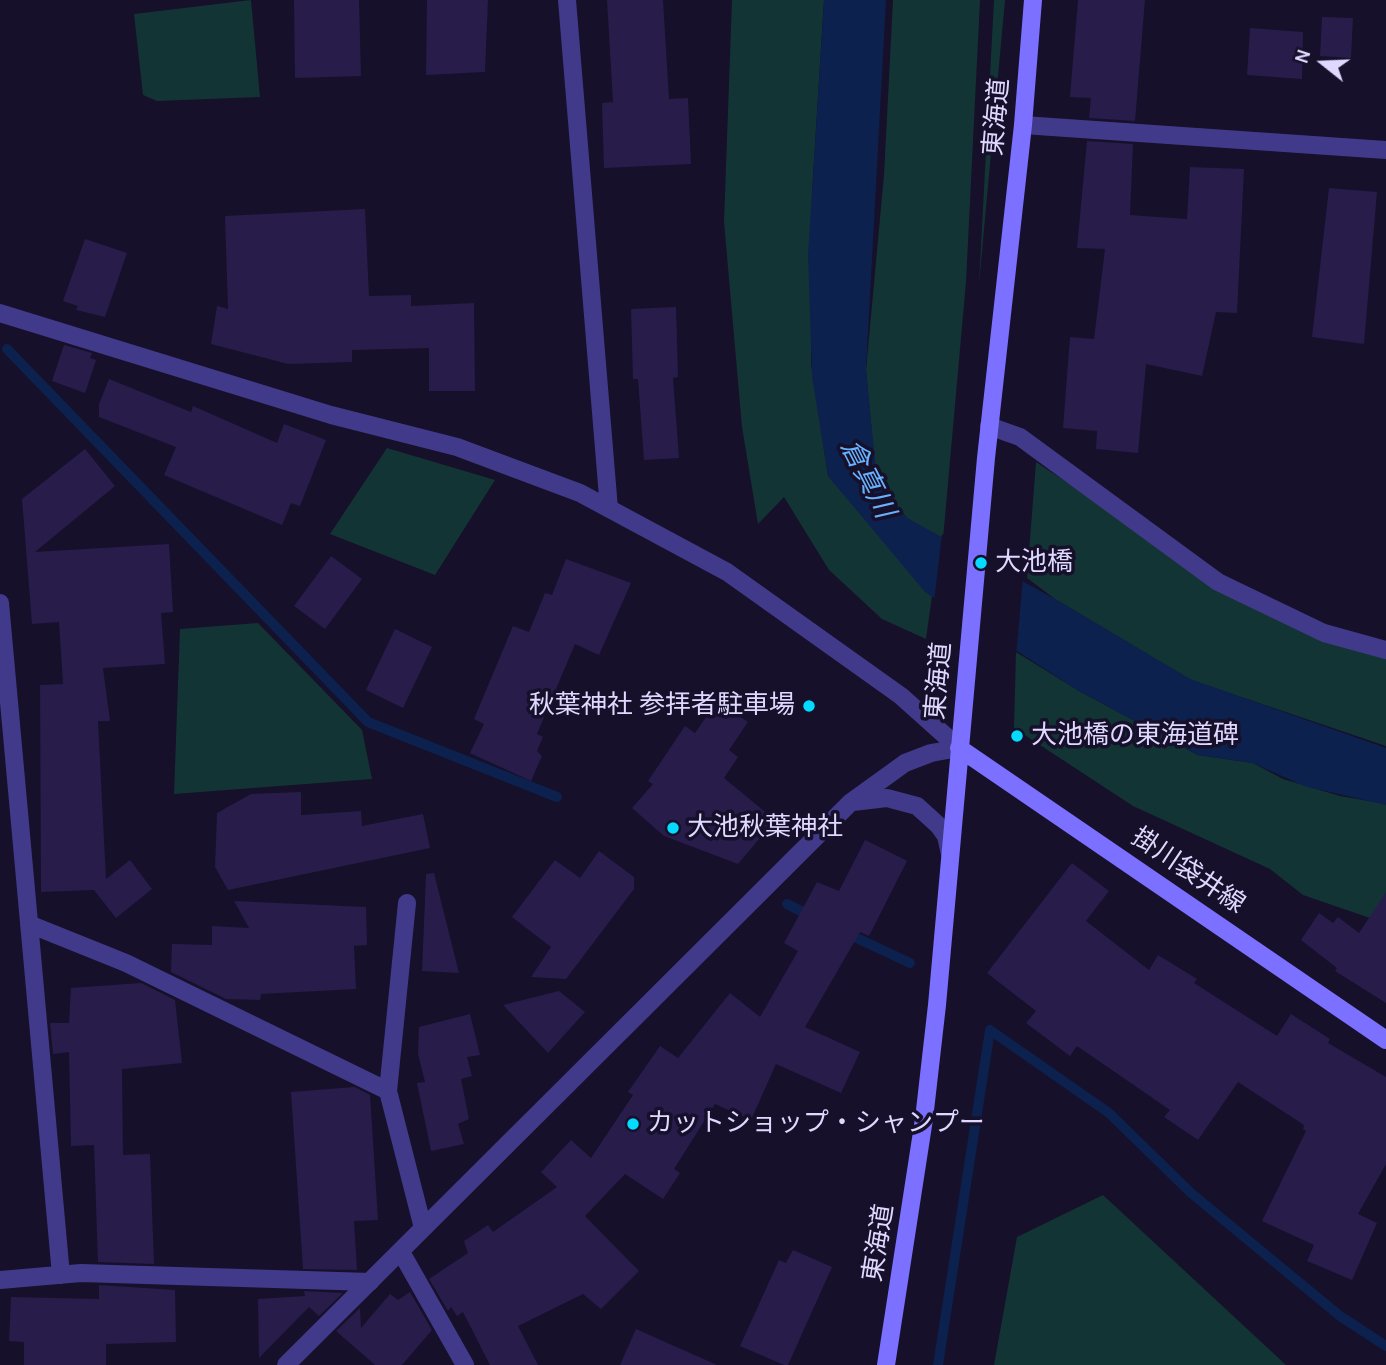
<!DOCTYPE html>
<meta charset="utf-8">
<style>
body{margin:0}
#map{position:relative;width:1386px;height:1365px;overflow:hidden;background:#16102a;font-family:Karla,sans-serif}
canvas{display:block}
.north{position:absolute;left:1288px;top:28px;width:70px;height:70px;-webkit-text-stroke:5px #16102a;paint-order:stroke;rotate:288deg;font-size:19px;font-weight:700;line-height:28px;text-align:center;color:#dfd9ff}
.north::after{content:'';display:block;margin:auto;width:24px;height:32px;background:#dfd9ff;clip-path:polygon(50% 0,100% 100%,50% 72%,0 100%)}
</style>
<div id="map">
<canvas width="1386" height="1365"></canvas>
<div class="north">N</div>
</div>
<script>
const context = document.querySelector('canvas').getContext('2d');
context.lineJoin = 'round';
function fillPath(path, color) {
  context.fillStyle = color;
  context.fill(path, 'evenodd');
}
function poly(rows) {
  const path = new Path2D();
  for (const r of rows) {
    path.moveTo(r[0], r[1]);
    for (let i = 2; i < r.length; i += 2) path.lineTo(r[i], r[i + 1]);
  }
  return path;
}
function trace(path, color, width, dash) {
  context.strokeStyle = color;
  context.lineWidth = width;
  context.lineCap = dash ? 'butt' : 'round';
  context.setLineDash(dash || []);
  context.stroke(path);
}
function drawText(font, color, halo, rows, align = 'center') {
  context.font = font + ' Karla,"Noto Sans JP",sans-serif';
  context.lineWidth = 7;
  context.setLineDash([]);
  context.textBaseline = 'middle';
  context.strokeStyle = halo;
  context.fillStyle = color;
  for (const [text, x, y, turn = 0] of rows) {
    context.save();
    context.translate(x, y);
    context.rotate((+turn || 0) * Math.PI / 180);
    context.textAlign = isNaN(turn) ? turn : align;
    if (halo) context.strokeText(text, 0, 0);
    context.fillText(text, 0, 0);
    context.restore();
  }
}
const green = poly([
 [251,0,260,97,157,101,143,95,134,14],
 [732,0,824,0,812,194,811,364,828,476,932,596,926,639,882,619,829,570,784,497,758,524,742,427,724,222],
 [893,0,980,0,966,282,943,539,907,518,876,480,866,370,884,175],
 [994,0,1005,0,979,284],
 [387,448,495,480,435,575,330,534],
 [1036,462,1218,582,1386,649,1386,746,1191,680,1055,599,1027,578],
 [258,623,362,730,372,779,174,794,180,629],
 [1016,652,1079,691,1198,755,1253,763,1283,779,1340,796,1386,804,1386,911,1370,918,1303,895,1270,869,1133,806,1014,728],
 [1103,1195,1286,1365,994,1365,1017,1237]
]);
const water = poly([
 [824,0,886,0,866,370,877,480,891,502,907,518,1055,599,1190,679,1386,748,1386,805,1304,786,1253,763,1198,755,1079,691,925,592,828,476,812,376,808,255]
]);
const pier = poly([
 [942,534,1023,578,1016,655,934,602]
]);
const stream = poly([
 [7,349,368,722,557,797],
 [787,904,813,917],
 [846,933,910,963],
 [938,1365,990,1030,1109,1113,1191,1193,1340,1316,1386,1346]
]);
const building = poly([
 [294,0,359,0,361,76,295,78],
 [427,0,488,0,485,72,426,75],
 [607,0,663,0,669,99,688,98,691,164,604,168,602,103,613,102],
 [1078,0,1145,0,1135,121,1089,118,1091,98,1070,97],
 [1322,17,1353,18,1351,58,1320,56],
 [1250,28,1303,32,1302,79,1247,75],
 [1087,141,1133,144,1130,215,1187,219,1190,167,1244,169,1237,313,1216,312,1202,376,1146,364,1138,453,1096,449,1097,431,1063,428,1070,337,1094,339,1105,249,1077,248],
 [1329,188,1377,192,1364,344,1312,337],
 [365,209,369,296,411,295,411,306,474,303,475,391,429,391,429,348,352,350,352,362,288,364,211,344,217,306,228,309,225,216],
 [85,239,127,253,105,317,76,310,78,306,63,301],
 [676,307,678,377,673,378,679,458,644,460,638,379,633,379,631,309],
 [64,345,92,353,90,358,96,360,85,393,52,381],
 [109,379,191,412,193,406,277,443,284,424,326,440,300,506,291,503,282,525,164,475,176,447,99,417,99,404],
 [85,449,115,486,35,552,169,544,173,612,161,613,165,664,103,668,110,721,98,721,106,879,130,860,152,889,116,918,94,890,41,892,40,685,63,684,59,622,32,624,22,499],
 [331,556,362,579,325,629,294,606],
 [566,559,631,583,599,655,575,644,537,734,543,737,537,751,542,756,531,781,470,753,484,724,474,719,513,626,529,632,545,593,552,595],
 [395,629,432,647,403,708,366,690],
 [717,701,748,722,729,750,738,757,724,778,775,820,738,864,664,836,632,808,653,784,648,781,685,726,695,733],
 [301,792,301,815,361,811,362,826,423,814,430,848,228,890,215,867,217,813,251,794],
 [865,840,907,861,869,936,860,932,805,1027,860,1052,841,1093,776,1064,751,1120,715,1104,674,1169,680,1173,663,1199,625,1174,585,1216,639,1271,601,1309,583,1294,518,1326,538,1365,490,1365,463,1312,457,1316,451,1307,448,1311,429,1279,468,1253,464,1241,488,1225,493,1232,557,1187,541,1172,571,1140,591,1158,633,1095,628,1092,660,1046,678,1058,730,993,760,1017,798,951,784,943,817,882,839,891],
 [599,851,634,877,634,889,566,979,531,977,551,947,512,917,555,860,580,878],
 [1072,863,1109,891,1086,921,1149,970,1158,955,1197,979,1194,983,1277,1036,1291,1014,1330,1039,1328,1043,1386,1077,1386,1164,1358,1214,1377,1223,1352,1280,1307,1261,1314,1245,1262,1221,1306,1131,1303,1129,1304,1125,1238,1082,1198,1140,1164,1117,1170,1110,1077,1046,1070,1056,1026,1023,1036,1011,987,973],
 [434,873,459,973,422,971,426,874],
 [1386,892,1386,1003,1335,971,1337,968,1301,940,1319,913,1333,923,1338,917,1359,933],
 [234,901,366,907,367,945,354,946,356,989,261,994,260,1000,226,999,171,972,172,944,212,945,212,926,249,928],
 [141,983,175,1000,182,1063,122,1069,123,1155,150,1154,154,1264,98,1262,94,1145,71,1146,69,1052,53,1054,50,1023,69,1023,71,988],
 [559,991,585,1012,548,1053,503,1005],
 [470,1014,480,1055,467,1057,472,1076,461,1079,469,1119,458,1124,464,1144,431,1151,417,1083,425,1082,418,1054,419,1027],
 [355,1087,370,1095,378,1220,354,1221,357,1270,303,1269,291,1092],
 [793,1250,832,1267,788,1365,784,1365,740,1346,779,1260,786,1263],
 [99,1285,175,1290,176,1342,106,1344,106,1365,24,1365,24,1342,9,1341,11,1297,99,1299],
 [304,1291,343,1293,319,1316,309,1307,259,1358,258,1299,305,1296],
 [410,1292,432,1330,402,1365,375,1365,336,1331,360,1308,361,1328,390,1294,398,1300],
 [636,1329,717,1365,620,1365]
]);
const minor = poly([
 [567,0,609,509],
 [1023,125,1386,150],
 [0,313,331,415,457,447,580,493,727,572,901,696,959,748],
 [989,426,1020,437,1218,582,1324,633,1386,650],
 [0,603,61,1275],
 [407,903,388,1091,423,1228],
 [29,924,126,963,388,1091],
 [401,1252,465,1365],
 [0,1280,81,1273,370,1282]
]);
const tertiary = poly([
 [853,802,887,798,917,806,938,825,946,836,950,854],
 [286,1365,851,802,905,763,931,753,959,748]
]);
const secondary = poly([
 [959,748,1386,1040],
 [886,1365,924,1119,937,1005,986,458,1023,125,1033,0]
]);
const markers = [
 [981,563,7,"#05daff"],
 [809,706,7,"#05daff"],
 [1017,736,7,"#05daff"],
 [673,828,7,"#05daff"],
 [633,1124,7,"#05daff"]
];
const streetNames = [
 ["東海道",997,117,-85],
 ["東海道",939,681,-85],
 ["掛川袋井線",1188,871,34],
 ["東海道",879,1243,-81]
];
const poiNames = [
 ["大池橋",995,563],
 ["秋葉神社 参拝者駐車場",795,706,"right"],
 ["大池橋の東海道碑",1031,736],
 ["大池秋葉神社",687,828],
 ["カットショップ・シャンプー",647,1124]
];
const waterNames = [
 ["倉真川",867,479,63]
];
fillPath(green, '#133434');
fillPath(water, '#0c214d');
fillPath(pier, '#16102a');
trace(stream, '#0c214d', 10);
fillPath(building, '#281c4b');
trace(minor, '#413a8a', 18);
trace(tertiary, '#413a8a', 18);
trace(secondary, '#7b70ff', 18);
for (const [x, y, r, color] of markers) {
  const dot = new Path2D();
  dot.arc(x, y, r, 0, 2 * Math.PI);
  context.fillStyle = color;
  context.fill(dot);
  trace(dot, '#16102a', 2.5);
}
drawText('26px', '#dfd9ff', '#16102a', streetNames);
drawText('26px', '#dfd9ff', '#16102a', poiNames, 'left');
drawText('italic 28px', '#67b1ff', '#16102a', waterNames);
</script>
